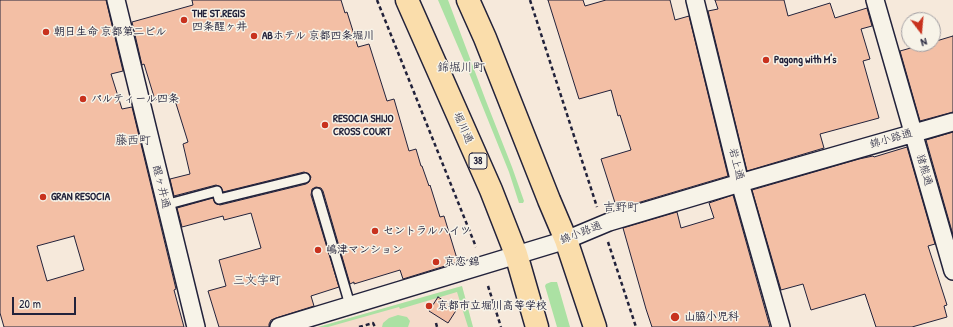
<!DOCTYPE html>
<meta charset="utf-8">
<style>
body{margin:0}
#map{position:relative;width:953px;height:327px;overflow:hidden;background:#f6e9db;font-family:"Patrick Hand",sans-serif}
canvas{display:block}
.north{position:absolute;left:901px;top:12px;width:40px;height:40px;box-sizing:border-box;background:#f7f3e8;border:1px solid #a29fa3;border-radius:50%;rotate:164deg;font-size:11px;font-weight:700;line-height:16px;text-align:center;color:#22223b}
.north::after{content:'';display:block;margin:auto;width:14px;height:18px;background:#c8321e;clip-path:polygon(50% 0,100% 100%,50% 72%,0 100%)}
.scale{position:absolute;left:12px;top:297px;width:64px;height:18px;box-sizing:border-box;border:2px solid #22223b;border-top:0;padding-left:5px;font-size:12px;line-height:14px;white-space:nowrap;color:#22223b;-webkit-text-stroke:3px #f7f3e8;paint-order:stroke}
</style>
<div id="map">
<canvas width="953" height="327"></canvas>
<div class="north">N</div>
<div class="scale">20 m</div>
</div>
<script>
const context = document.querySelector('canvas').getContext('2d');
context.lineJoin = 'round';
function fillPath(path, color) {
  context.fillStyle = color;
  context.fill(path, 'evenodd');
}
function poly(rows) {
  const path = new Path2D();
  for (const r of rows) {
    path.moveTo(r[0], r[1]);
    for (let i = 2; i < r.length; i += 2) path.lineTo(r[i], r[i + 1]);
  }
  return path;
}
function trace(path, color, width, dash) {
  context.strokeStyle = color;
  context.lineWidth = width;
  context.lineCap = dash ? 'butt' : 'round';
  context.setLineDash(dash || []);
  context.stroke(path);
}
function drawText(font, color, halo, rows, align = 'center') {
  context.font = font + ' "Patrick Hand","Klee One",sans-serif';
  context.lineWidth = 3;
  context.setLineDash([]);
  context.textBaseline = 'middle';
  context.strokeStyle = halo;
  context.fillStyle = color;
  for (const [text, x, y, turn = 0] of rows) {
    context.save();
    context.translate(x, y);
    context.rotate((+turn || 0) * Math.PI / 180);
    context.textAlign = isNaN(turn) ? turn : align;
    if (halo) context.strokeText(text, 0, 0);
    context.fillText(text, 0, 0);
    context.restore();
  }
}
const built = poly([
 [462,286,473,327,318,327]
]);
const green = poly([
 [438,0,448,0,486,101,512,167,524,201,523,203,519,203,509,172,465,63],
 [551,282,557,282,570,327,557,327,545,286,546,284],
 [462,286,473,327,468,327,457,292,400,309,399,307,328,327,318,327],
 [398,315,407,317,410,321,408,327,382,327,383,323,389,318]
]);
const building = poly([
 [0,0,106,0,123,71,111,74,122,109,132,107,176,289,174,290,184,327,4,327,0,313,0,0],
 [74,236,84,270,47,281,37,246,74,236],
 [192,0,341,0,345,13,347,12,358,47,369,44,387,101,394,99,409,151,416,149,421,166,422,166,429,186,430,185,440,217,444,216,458,262,403,279,400,270,354,284,354,282,350,284,323,191,321,188,316,187,312,189,311,195,339,287,311,296,314,306,276,318,271,320,269,324,269,327,219,327,208,291,226,286,219,260,261,248,251,213,224,220,223,216,182,227,177,208,213,198,215,203,220,205,306,184,309,182,311,177,309,174,304,172,223,192,221,187,216,185,174,196,170,179,190,174,183,144,188,142,173,94,155,100,144,64,142,65,132,22,193,5,192,0],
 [548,0,583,0,585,6,606,0,670,0,675,20,689,16,728,176,617,209,601,159,631,150,620,115,618,116,611,90,579,99,548,0],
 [715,0,784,0,788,16,830,3,835,18,867,8,872,26,861,29,870,59,863,61,879,118,820,134,824,148,747,171,708,11,718,9,715,0],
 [953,36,953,112,920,121,900,51,925,44,933,44,933,42,953,36],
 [953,132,953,235,926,140,953,132],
 [907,147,935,244,928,246,947,305,944,306,947,317,912,327,876,327,865,294,811,310,803,284,781,290,752,190,859,159,873,156,874,157,907,147],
 [733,195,770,327,652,327,646,309,623,228,677,212,681,228,714,218,709,203,733,195],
 [438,297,457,309,448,323,429,311,438,297]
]);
const path = poly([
 [377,0,476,247],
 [530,0,597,207],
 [608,242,636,327],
 [488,286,501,327],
 [436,323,437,327],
 [359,327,373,323,375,327]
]);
const lane = poly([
 [317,193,350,305],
 [165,205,217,191,219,199,305,178]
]);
const street = poly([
 [116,0,196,327],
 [695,0,740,183,781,327],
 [875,0,953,271],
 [279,327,566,240,609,222,740,183,953,122]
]);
const primary = poly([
 [407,0,491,190,516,254,537,327],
 [468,0,485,38,549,200,566,240,595,327]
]);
const markers = [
 [184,20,4,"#c8321e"],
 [46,32,4,"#c8321e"],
 [254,36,4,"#c8321e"],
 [766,60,4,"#c8321e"],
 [83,99,4,"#c8321e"],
 [325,125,4,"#c8321e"],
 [43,197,4,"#c8321e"],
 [375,231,4,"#c8321e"],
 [318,250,4,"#c8321e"],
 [436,262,4,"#c8321e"],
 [429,306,4,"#c8321e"],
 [675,317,5,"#c8321e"]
];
const shields = [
 [478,161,18]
];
const shieldNames = [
 ["38",478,161]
];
const poiNames = [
 ["THE ST.REGIS",192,14],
 ["四条醒ヶ井",192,27],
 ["朝日生命 京都第二ビル",54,32],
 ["ABホテル 京都四条堀川",262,36],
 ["Pagong with M's",774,60],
 ["パルティール四条",91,99],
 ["RESOCIA SHIJO",333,119],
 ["CROSS COURT",333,132],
 ["GRAN RESOCIA",51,197],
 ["セントラルハイツ",383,231],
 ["嶋津マンション",326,250],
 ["京恋 錦",444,262],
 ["京都市立堀川高等学校",437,306],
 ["山脇小児科",684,317]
];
const streetNames = [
 ["堀川通",463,128,66],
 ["錦小路通",891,139,-16],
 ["岩上通",736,164,76],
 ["猪熊通",924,170,74],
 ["醒ヶ井通",161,187,76],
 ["錦小路通",581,233,-21]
];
const neighbourhoodNames = [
 ["錦堀川町",461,68],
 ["藤西町",133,141],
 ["吉野町",621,208],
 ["三文字町",257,281]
];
fillPath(built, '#f5dccb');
fillPath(green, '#abe1a3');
fillPath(building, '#f3bfa5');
trace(building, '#22223b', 1);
trace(lane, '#22223b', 12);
trace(street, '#22223b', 20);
trace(primary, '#22223b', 25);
trace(path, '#22223b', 2.5, [4, 3]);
trace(lane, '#f7f3e8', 9);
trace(street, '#f7f3e8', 17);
trace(primary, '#faddab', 22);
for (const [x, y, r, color] of markers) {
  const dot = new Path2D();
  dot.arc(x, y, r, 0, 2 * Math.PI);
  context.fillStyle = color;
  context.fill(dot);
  trace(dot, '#f7f3e8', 1.5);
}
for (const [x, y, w] of shields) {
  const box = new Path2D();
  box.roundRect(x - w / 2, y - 8, w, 16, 3);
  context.fillStyle = '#f7f3e8';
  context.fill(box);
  trace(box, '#22223b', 1);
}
drawText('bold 10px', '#22223b', null, shieldNames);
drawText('bold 11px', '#22223b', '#f7f3e8', poiNames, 'left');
drawText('11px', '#22223b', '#f7f3e8', streetNames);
drawText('12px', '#22223b', '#f7f3e8', neighbourhoodNames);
</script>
